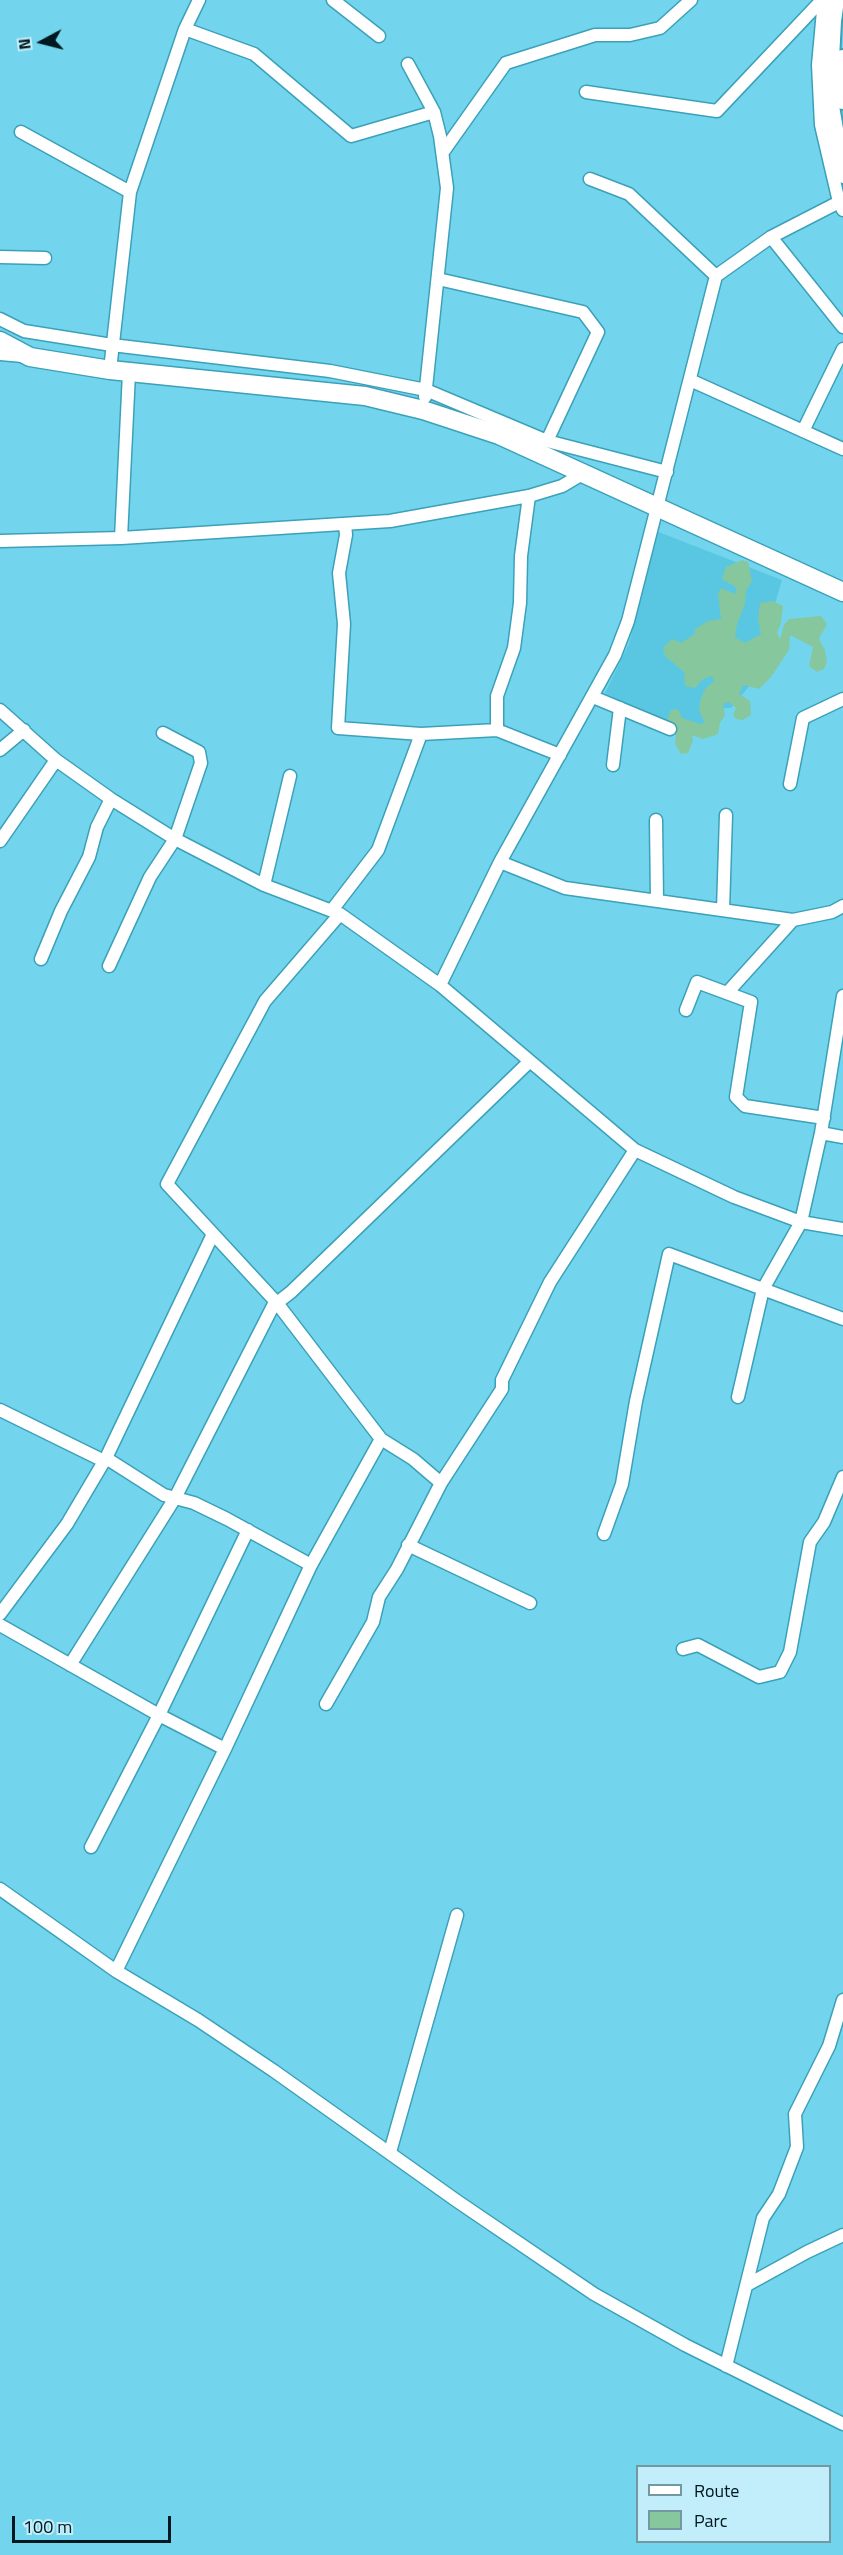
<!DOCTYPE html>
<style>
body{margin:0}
#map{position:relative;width:843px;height:2555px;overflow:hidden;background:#73d5ed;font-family:"Titillium Web",sans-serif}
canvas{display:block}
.legend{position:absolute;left:636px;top:2465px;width:195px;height:78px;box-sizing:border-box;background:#c1eefa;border:2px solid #7498a2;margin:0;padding:8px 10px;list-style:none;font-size:18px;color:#00181f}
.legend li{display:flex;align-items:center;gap:12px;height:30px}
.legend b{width:30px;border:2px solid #7498a2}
.north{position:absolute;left:12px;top:12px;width:60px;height:60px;-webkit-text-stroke:4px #c1eefa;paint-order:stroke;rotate:263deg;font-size:16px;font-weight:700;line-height:24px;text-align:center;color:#00181f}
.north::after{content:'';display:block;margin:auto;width:21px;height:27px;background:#00181f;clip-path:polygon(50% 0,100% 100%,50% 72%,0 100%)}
.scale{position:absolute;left:12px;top:2516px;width:159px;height:27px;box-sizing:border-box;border:3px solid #00181f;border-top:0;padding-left:8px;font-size:18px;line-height:21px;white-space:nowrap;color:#00181f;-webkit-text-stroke:4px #c1eefa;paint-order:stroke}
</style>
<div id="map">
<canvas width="843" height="2555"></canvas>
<ul class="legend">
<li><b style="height:8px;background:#fff"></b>Route</li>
<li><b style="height:16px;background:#87c79e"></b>Parc</li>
</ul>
<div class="north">N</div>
<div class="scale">100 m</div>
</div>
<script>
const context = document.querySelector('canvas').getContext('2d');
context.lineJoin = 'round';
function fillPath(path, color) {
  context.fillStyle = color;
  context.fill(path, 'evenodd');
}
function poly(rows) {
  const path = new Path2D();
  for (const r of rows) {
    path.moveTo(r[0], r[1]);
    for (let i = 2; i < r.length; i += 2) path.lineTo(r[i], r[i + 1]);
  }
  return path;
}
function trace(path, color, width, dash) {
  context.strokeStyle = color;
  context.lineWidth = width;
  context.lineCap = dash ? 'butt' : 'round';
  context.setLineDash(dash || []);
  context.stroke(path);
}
const built = poly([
 [656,531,782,580,752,683,731,708,719,708,714,736,642,712,605,693,629,644]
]);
const green = poly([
 [742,560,748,562,752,581,746,591,745,604,737,624,735,637,745,643,761,634,758,619,760,603,773,601,783,606,781,623,777,633,780,639,784,625,789,619,821,616,827,624,819,639,825,650,827,662,824,669,817,672,809,666,813,647,790,635,789,650,771,677,759,689,743,685,739,694,750,701,751,715,743,720,736,719,733,715,736,708,729,702,723,704,725,715,720,723,718,734,703,739,692,735,693,741,688,753,681,754,675,744,676,736,666,723,671,710,678,709,682,718,700,724,705,723,699,710,701,698,705,689,714,681,712,676,703,679,695,688,685,686,684,672,665,656,663,648,672,639,681,643,695,634,694,630,708,621,721,619,718,593,721,588,735,594,737,588,722,579,726,567]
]);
const minor = poly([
 [333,0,379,36],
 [824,0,818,65,821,125,839,202,843,210],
 [185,29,254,54,351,136,434,112],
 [408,64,434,112,440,136,447,188,425,397],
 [586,92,717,111,822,0],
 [21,132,130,192],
 [443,152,506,63,595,35,630,35,660,28,691,0],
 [590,179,629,194,716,276],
 [771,237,843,327],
 [0,257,45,258],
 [438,279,583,312,598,332,547,441],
 [0,319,24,331,112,345,330,371,426,390,547,441,667,472],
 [0,354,23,356],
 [110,370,130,192,185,29,199,0],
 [690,380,843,449],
 [803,431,843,349],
 [345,524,346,535,339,573,344,624,338,728,421,734,497,730,560,755],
 [121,538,129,373],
 [0,541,121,538,390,521,529,496,562,486,584,473],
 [593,697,670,729],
 [0,710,56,760,111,799,175,839,264,885,340,914,440,985,635,1150,734,1197,801,1222,843,1229],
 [497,730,497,696,514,648,520,603,521,556,529,496],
 [0,750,24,730],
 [613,765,620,708],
 [790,784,803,718,843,699],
 [656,820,657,901],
 [0,841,56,760],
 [500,862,565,888,793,920,832,912,843,906],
 [264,885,290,776],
 [332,910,378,850,421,734],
 [723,910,726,815],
 [340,914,265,1001,167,1184,277,1303,381,1439],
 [41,959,61,911,89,857,97,827,111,799],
 [109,966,150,877,175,839,201,763,199,752,163,733],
 [440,985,500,862,615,655,628,621,716,276,771,237,843,200],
 [727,993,793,920],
 [686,1010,697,982,751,1002,736,1097,745,1106,824,1118],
 [821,1133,843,1137],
 [738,1397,763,1289,801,1222,821,1133,843,996],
 [0,1410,104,1461],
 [106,1458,213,1234],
 [604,1534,622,1484,636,1401,669,1254,843,1319],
 [408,1545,530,1603],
 [0,1614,67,1524,106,1458,164,1495,194,1503,227,1519,311,1565,381,1439,413,1459,441,1483],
 [0,1625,159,1715,225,1749],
 [683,1649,698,1645,759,1677,780,1672,790,1652,810,1542,824,1522,843,1477],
 [70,1665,175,1498,273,1306,291,1292,529,1062],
 [326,1704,373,1622,379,1597,397,1569,441,1483,502,1389,502,1380,550,1282,635,1150],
 [91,1847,159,1715,248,1530],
 [0,1889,116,1971,198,2020,274,2071,457,2201,594,2294,685,2345,843,2424],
 [116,1971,225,1749,311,1565],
 [390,2152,457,1915],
 [747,2285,807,2252,843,2235],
 [726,2366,763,2218,779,2194,797,2147,795,2114,829,2046,843,2000]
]);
const secondary = poly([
 [836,0,833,21,829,95,843,175],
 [843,58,843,101]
]);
const primary = poly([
 [0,341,30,357,110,370,365,396,423,410,499,435,843,592]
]);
fillPath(built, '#59c7e2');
fillPath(green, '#87c79e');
trace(minor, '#3ba1b8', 15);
trace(secondary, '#3ba1b8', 20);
trace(primary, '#3ba1b8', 21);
trace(minor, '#fff', 12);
trace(secondary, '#fff', 16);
trace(primary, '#fff', 18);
</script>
